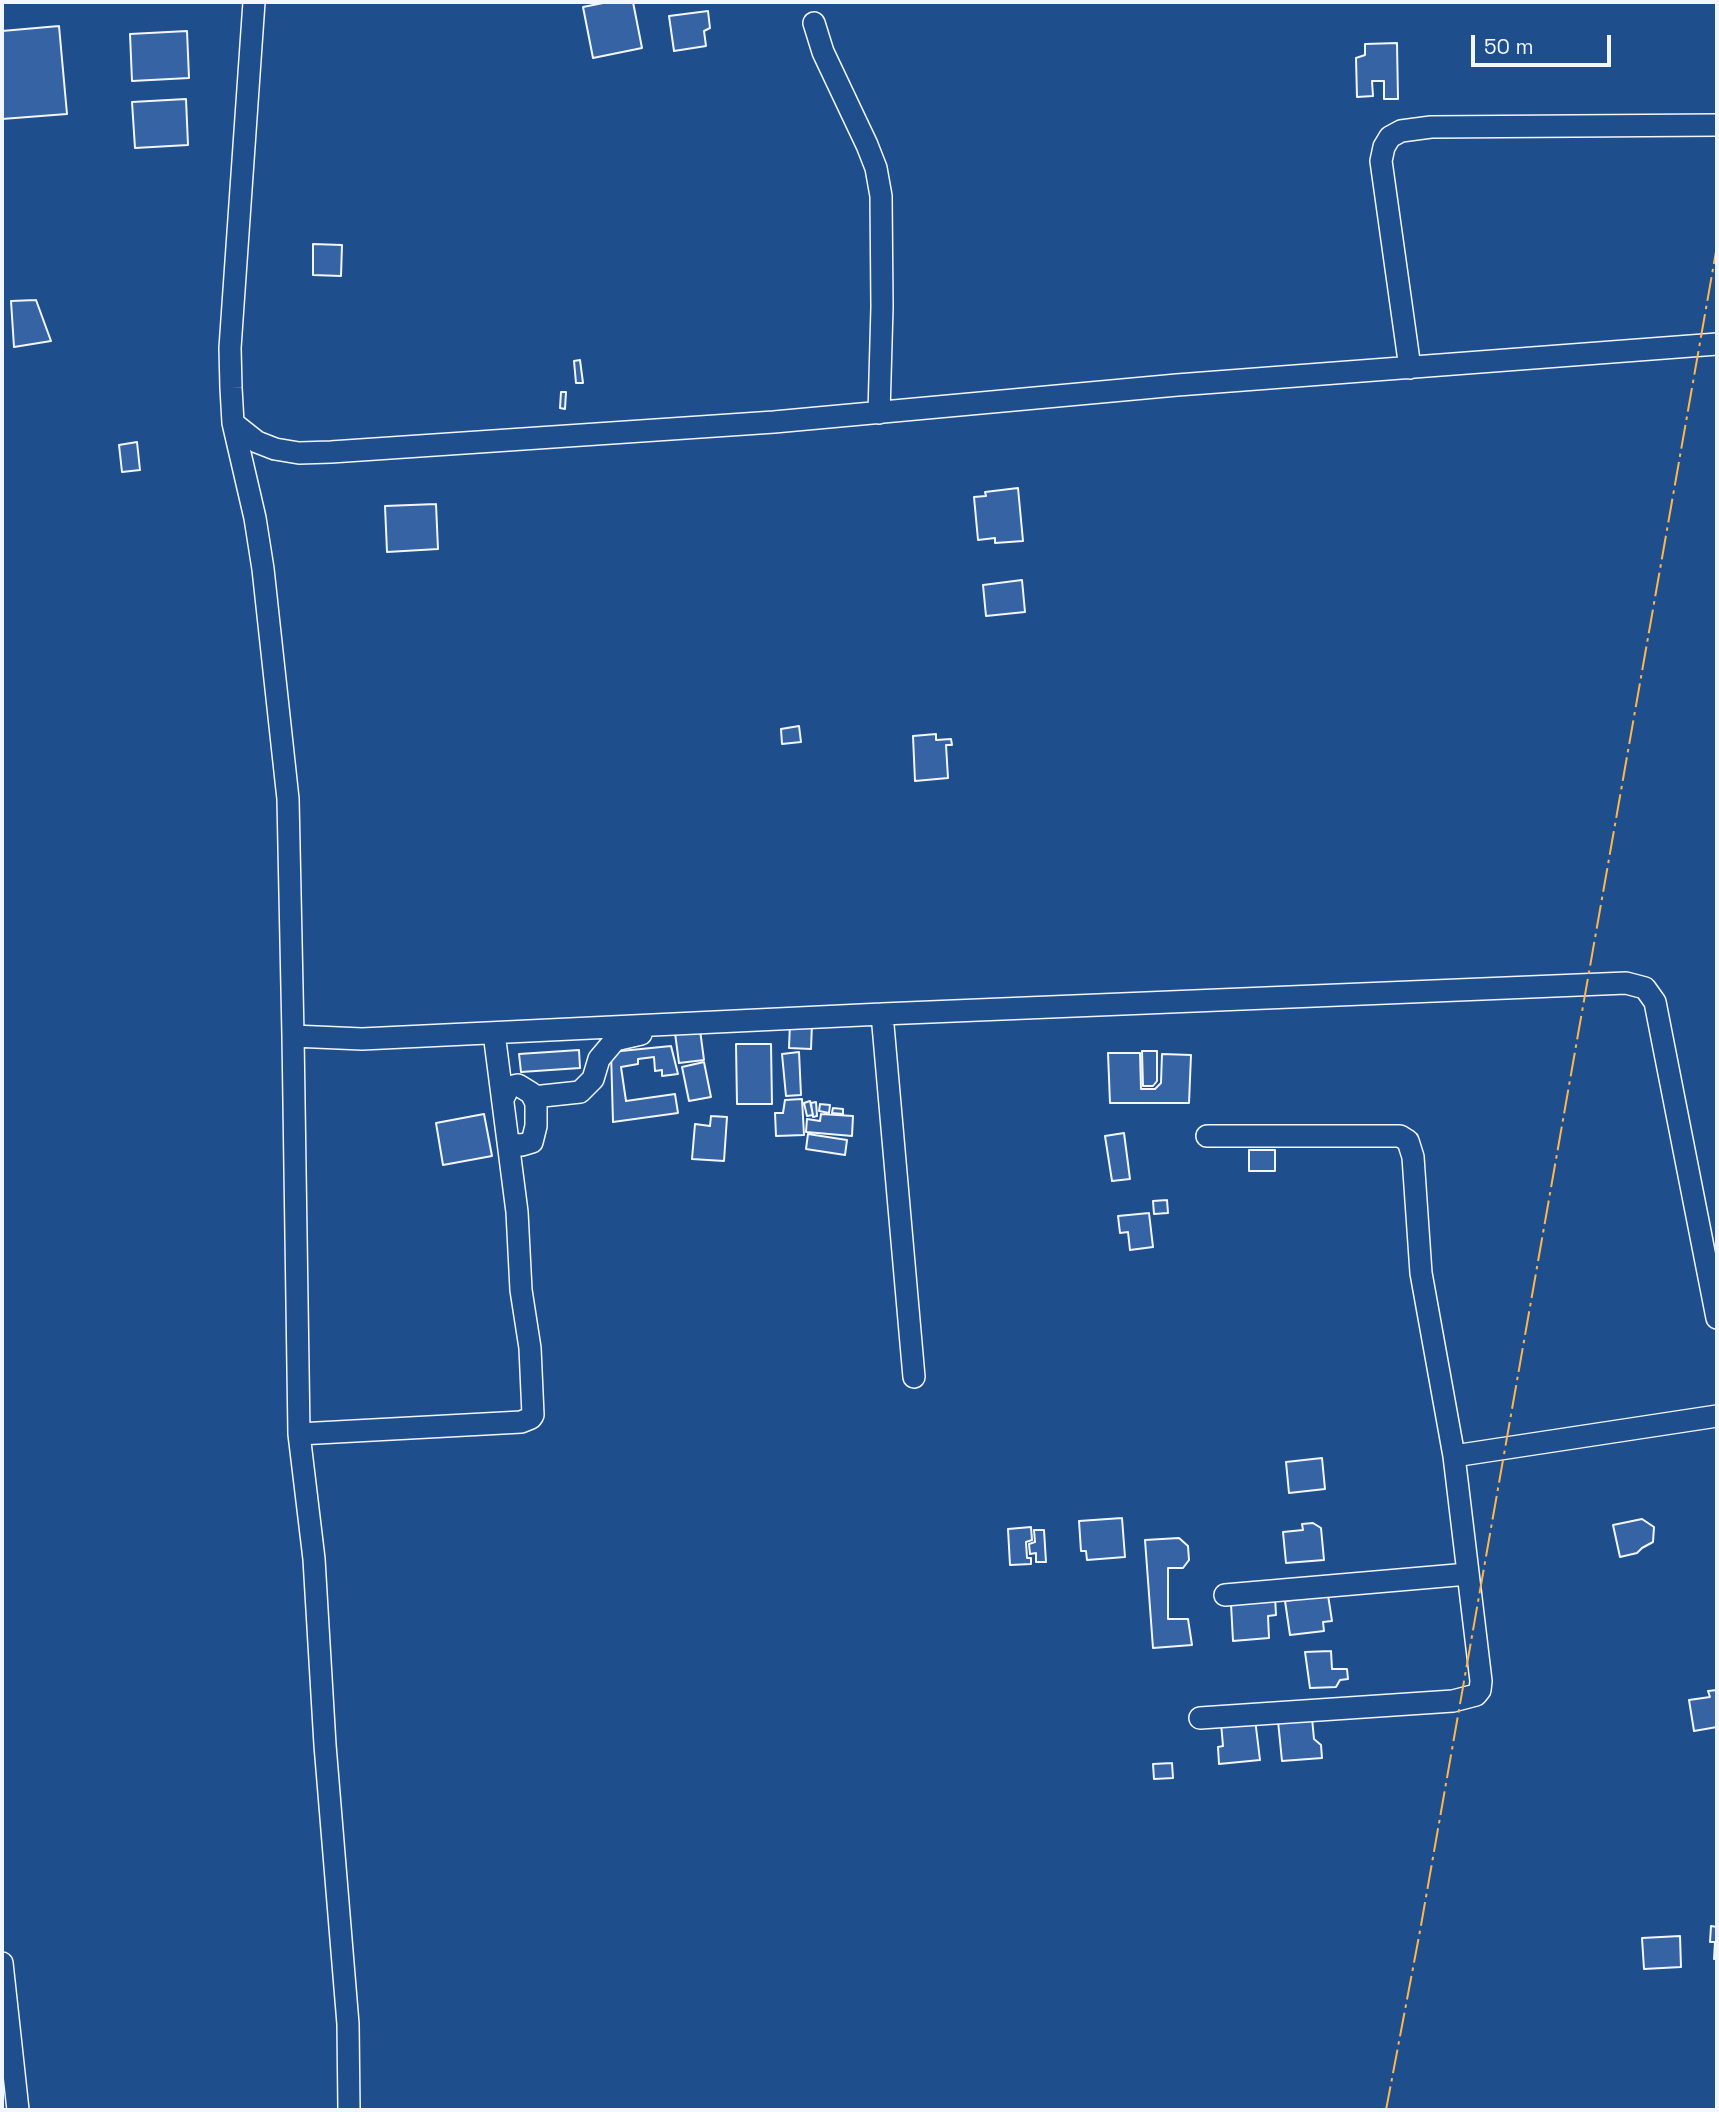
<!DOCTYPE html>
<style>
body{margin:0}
#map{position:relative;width:1719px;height:2112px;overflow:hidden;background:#1f4e8c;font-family:"Space Grotesk",sans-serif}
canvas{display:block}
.frame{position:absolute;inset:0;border:4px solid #f2f6ff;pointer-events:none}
.scale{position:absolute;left:1471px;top:35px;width:140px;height:32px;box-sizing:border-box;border:4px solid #f2f6ff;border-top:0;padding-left:9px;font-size:21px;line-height:24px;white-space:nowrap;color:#f2f6ff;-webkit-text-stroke:5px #1f4e8c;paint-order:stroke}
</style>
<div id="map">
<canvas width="1719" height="2112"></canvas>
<div class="frame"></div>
<div class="scale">50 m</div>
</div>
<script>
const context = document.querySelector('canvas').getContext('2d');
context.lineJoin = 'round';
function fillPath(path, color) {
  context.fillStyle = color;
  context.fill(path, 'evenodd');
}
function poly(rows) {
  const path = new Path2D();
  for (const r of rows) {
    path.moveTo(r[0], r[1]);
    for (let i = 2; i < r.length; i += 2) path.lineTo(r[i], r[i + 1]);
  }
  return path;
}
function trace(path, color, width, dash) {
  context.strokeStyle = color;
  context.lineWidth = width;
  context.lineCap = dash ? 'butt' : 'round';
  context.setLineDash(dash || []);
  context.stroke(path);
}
const building = poly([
 [608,2,633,2,642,48,593,58,583,7,608,2],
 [708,11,710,28,704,31,706,46,674,51,669,16,708,11],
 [59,26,67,114,2,119,2,31,59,26],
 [187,31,189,78,132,81,130,34,187,31],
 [1397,43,1398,99,1384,99,1384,81,1372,81,1373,96,1357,97,1356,58,1365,55,1365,44,1397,43],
 [186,99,188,145,135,148,132,102,186,99],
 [313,244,342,245,341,276,313,275,313,244],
 [36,300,51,341,14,347,11,301,36,300],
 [580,360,583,383,576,383,574,361,580,360],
 [561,392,566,392,565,409,560,408,561,392],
 [137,442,140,470,122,472,119,445,137,442],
 [1018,488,1023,541,995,543,995,538,978,540,974,497,986,496,985,492,1018,488],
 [436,504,438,549,387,552,385,506,436,504],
 [1022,580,1025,612,986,616,983,585,1022,580],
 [799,726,801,742,782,744,781,729,799,726],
 [936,734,936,740,951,739,952,745,946,745,948,778,915,781,913,736,936,734],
 [790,1023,812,1024,811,1049,789,1048,790,1023],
 [700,1030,704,1060,679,1063,675,1033,700,1030],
 [736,1044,771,1044,772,1104,737,1104,736,1044],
 [671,1046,678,1074,662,1076,662,1070,655,1071,654,1057,638,1059,638,1064,621,1067,626,1101,675,1094,678,1113,613,1122,611,1052,671,1046],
 [579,1050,580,1068,521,1072,519,1054,579,1050],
 [1142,1051,1157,1051,1157,1081,1153,1086,1143,1086,1142,1051],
 [799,1052,801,1095,786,1096,782,1054,799,1052],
 [1108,1053,1140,1053,1141,1089,1155,1089,1161,1083,1162,1054,1191,1055,1189,1103,1110,1103,1108,1053],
 [704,1062,711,1097,689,1101,682,1067,704,1062],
 [802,1099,804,1135,776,1136,775,1113,783,1113,785,1100,802,1099],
 [810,1101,813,1115,807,1116,804,1103,810,1101],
 [816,1102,817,1116,813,1117,811,1103,816,1102],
 [820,1104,830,1105,829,1113,819,1111,820,1104],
 [833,1108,843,1109,843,1114,832,1113,833,1108],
 [484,1114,492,1156,443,1165,436,1123,484,1114],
 [821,1114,853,1116,852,1136,806,1132,807,1119,820,1121,821,1114],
 [711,1116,727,1117,724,1161,692,1159,695,1124,710,1126,711,1116],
 [1124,1133,1130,1179,1112,1181,1105,1136,1124,1133],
 [808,1134,847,1140,845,1155,806,1149,808,1134],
 [1249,1150,1275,1150,1275,1171,1249,1171,1249,1150],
 [1167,1200,1168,1213,1154,1214,1153,1201,1167,1200],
 [1149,1213,1153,1247,1130,1250,1128,1232,1120,1233,1118,1216,1149,1213],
 [1322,1458,1325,1489,1289,1493,1286,1462,1322,1458],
 [1122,1518,1125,1557,1087,1560,1086,1551,1081,1551,1079,1521,1122,1518],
 [1642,1519,1654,1527,1653,1542,1642,1548,1637,1553,1620,1557,1613,1525,1642,1519],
 [1313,1523,1321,1528,1324,1560,1286,1563,1283,1532,1303,1530,1302,1524,1313,1523],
 [1031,1527,1032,1540,1026,1542,1027,1558,1031,1558,1031,1564,1010,1565,1008,1529,1031,1527],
 [1034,1530,1044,1530,1046,1562,1036,1562,1036,1553,1030,1554,1029,1544,1035,1542,1034,1530],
 [1179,1538,1188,1546,1189,1560,1183,1568,1168,1568,1168,1619,1188,1619,1192,1645,1153,1648,1145,1540,1179,1538],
 [1328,1595,1332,1621,1323,1622,1324,1631,1290,1635,1285,1601,1328,1595],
 [1275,1596,1276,1615,1268,1616,1269,1638,1233,1641,1231,1604,1275,1596],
 [1331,1651,1332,1669,1347,1669,1348,1679,1340,1680,1336,1687,1310,1688,1305,1652,1331,1651],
 [1717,1690,1717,1727,1694,1731,1689,1700,1710,1697,1708,1691,1717,1690],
 [1312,1718,1314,1739,1321,1745,1322,1758,1282,1761,1278,1721,1312,1718],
 [1255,1719,1260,1760,1219,1764,1218,1747,1223,1746,1221,1723,1255,1719],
 [1172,1763,1173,1778,1154,1779,1153,1764,1172,1763],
 [1711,1926,1717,1927,1717,1959,1714,1959,1715,1942,1710,1942,1711,1926],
 [1680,1936,1681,1967,1644,1969,1642,1938,1680,1936]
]);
const minor = poly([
 [254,2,230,348,231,388,233,423,255,518,263,569,288,799,293,1036,362,1039,882,1014,1626,983,1645,988,1655,1002,1717,1318],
 [814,23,823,52,867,145,876,168,881,196,882,307,879,413],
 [1410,368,1381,161,1384,147,1390,137,1401,131,1431,127,1717,125],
 [233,423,257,442,275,449,299,453,331,452,774,422,1177,385,1717,344],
 [882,1014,914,1377],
 [293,1036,299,1434,314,1559,325,1745,348,2024,349,2110],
 [533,1097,580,1092,593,1079,599,1059,615,1040,641,1034],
 [503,1099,509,1087,518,1085,531,1093,536,1103,536,1126,532,1142,522,1145,509,1144],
 [1207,1136,1400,1136,1408,1141,1413,1157,1421,1273,1454,1456],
 [299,1434,521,1422,531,1418,533,1415,530,1348,521,1290,517,1212,494,1033],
 [1225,1595,1468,1574],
 [1200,1718,1453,1701,1476,1695,1480,1690,1481,1681,1454,1456,1717,1416],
 [2,1963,18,2110]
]);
const power = poly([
 [1386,2110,1420,1931,1717,246]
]);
fillPath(building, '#3563a3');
trace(building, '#f2f6ff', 2);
trace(minor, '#f2f6ff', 24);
trace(minor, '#1f4e8c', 21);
trace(power, '#ffb74d', 2, [24, 5, 3.5, 5]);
</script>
